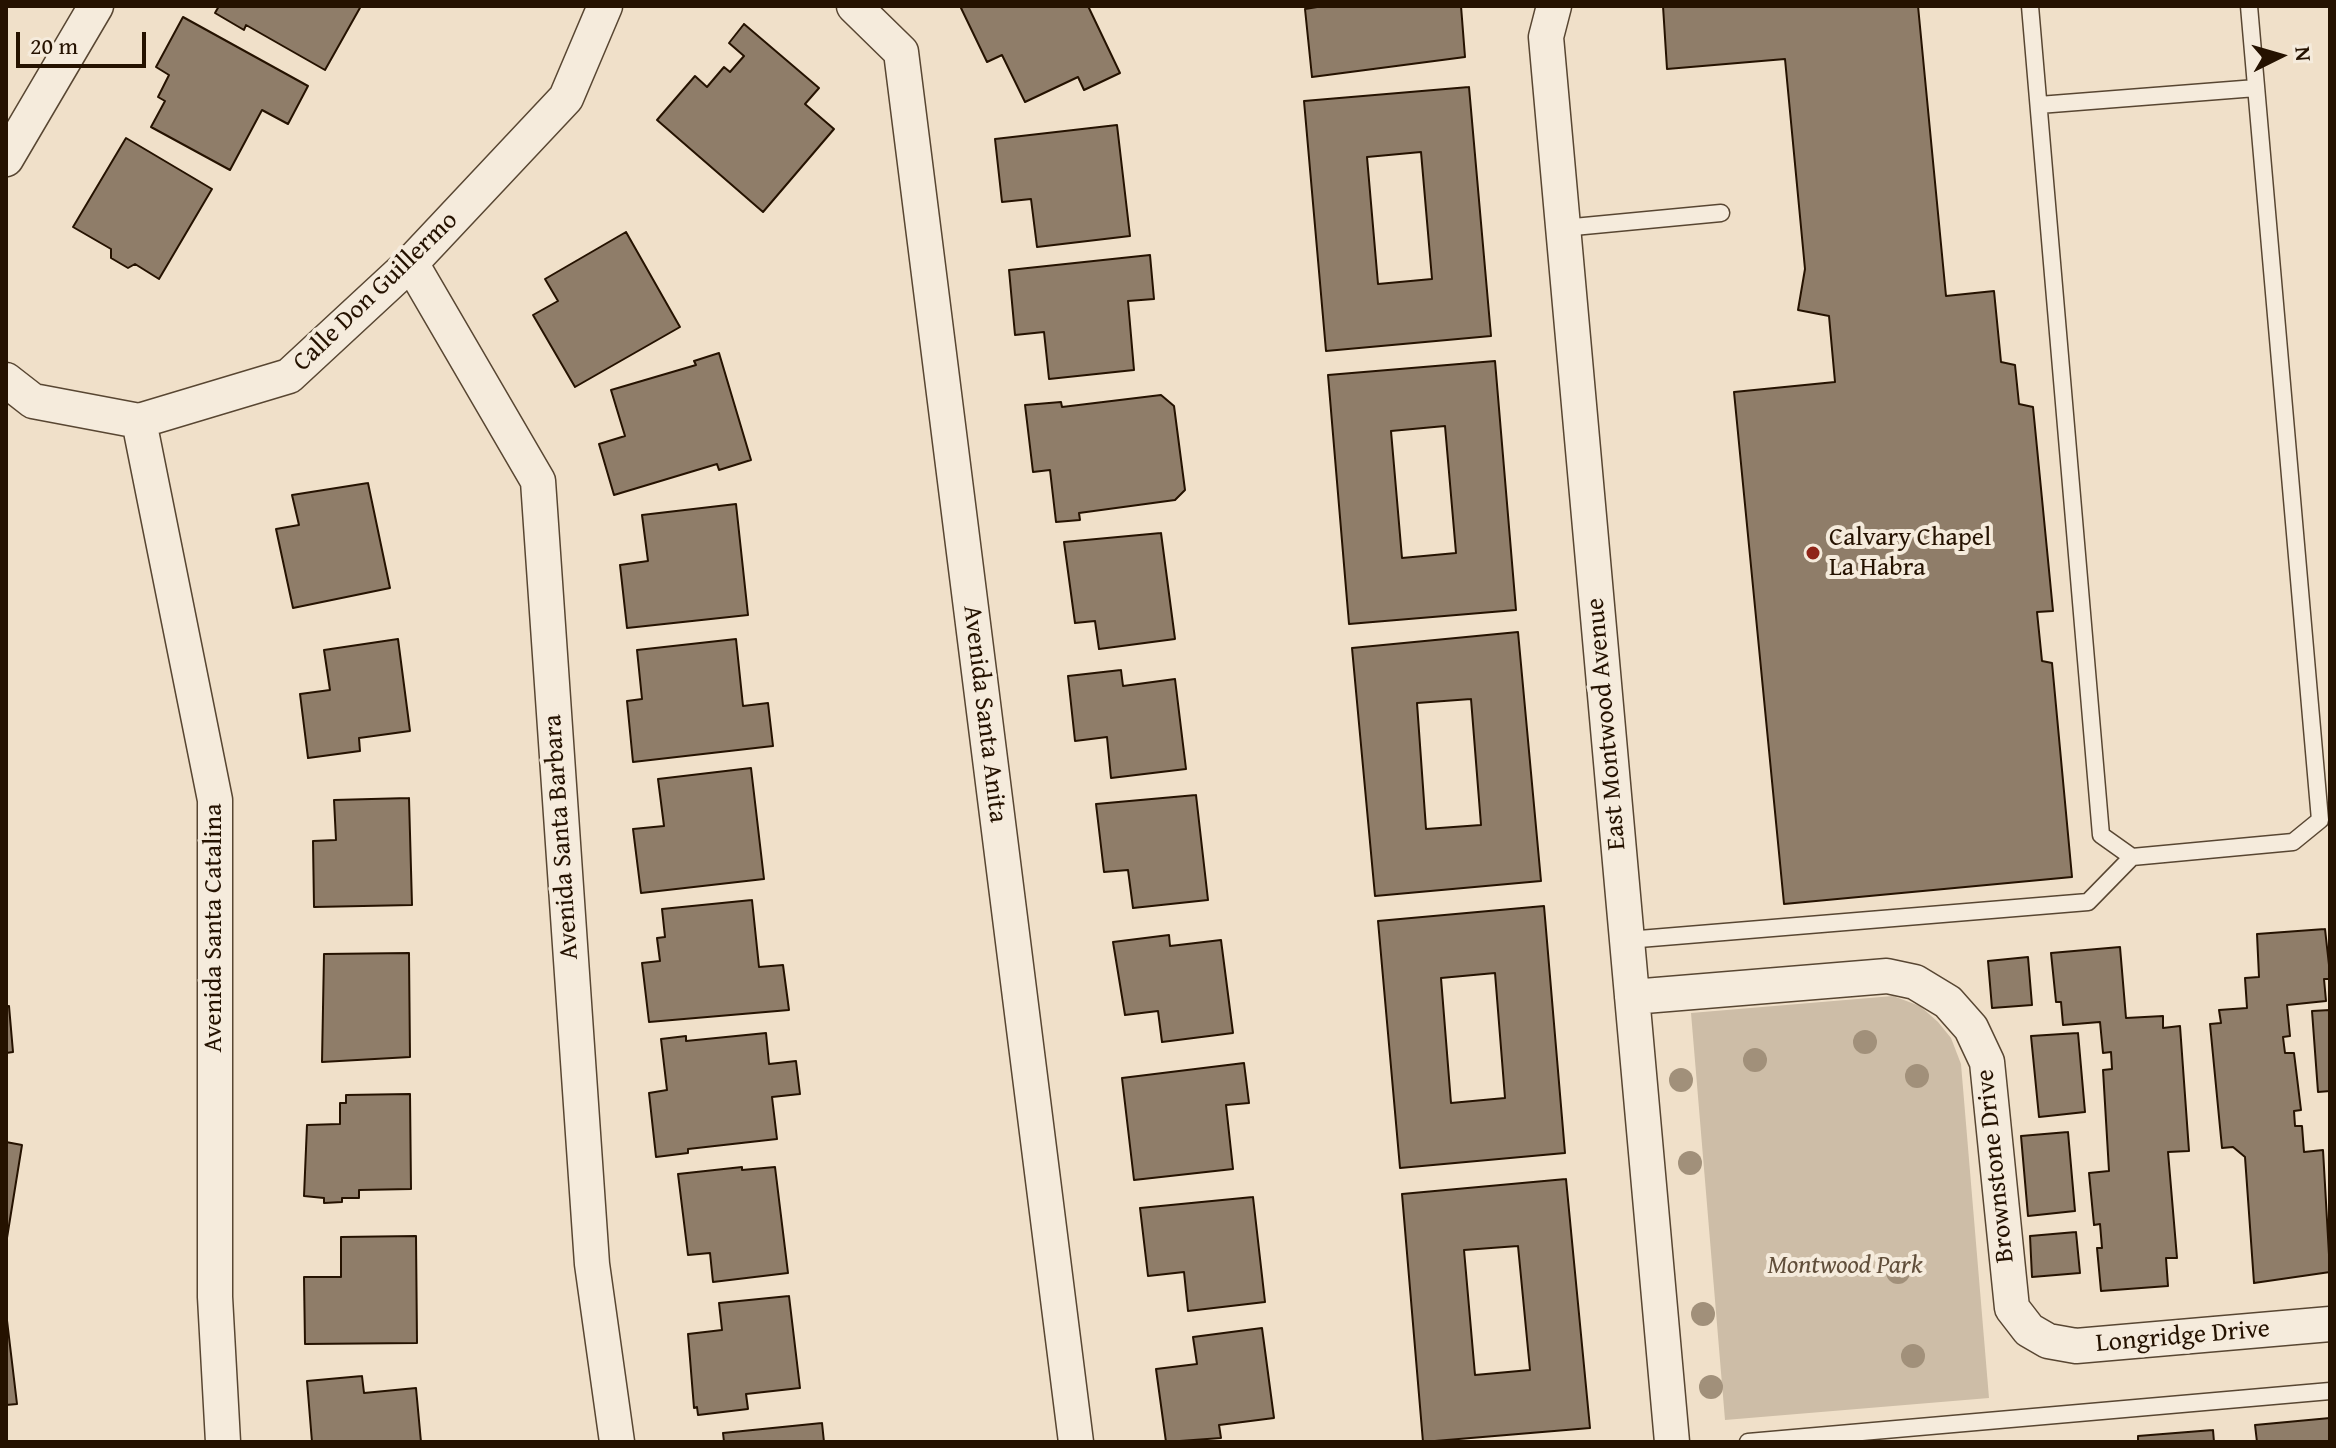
<!DOCTYPE html>
<style>
body{margin:0}
#map{position:relative;width:2336px;height:1448px;overflow:hidden;background:#f0e0c9;font-family:"Gentium Book Plus",serif}
canvas{display:block}
.frame{position:absolute;inset:0;border:8px solid #251200;pointer-events:none}
.north{position:absolute;left:2240px;top:16px;width:80px;height:80px;-webkit-text-stroke:6px #f5ebdc;paint-order:stroke;rotate:85deg;font-size:22px;font-weight:700;line-height:32px;text-align:center;color:#251200}
.north::after{content:'';display:block;margin:auto;width:28px;height:36px;background:#251200;clip-path:polygon(50% 0,100% 100%,50% 72%,0 100%)}
.scale{position:absolute;left:16px;top:32px;width:130px;height:36px;box-sizing:border-box;border:4px solid #251200;border-top:0;padding-left:10px;font-size:24px;line-height:28px;white-space:nowrap;color:#251200;-webkit-text-stroke:6px #f5ebdc;paint-order:stroke}
</style>
<div id="map">
<canvas width="2336" height="1448"></canvas>
<div class="frame"></div>
<div class="north">N</div>
<div class="scale">20 m</div>
</div>
<script>
const context = document.querySelector('canvas').getContext('2d');
context.lineJoin = 'round';
function fillPath(path, color) {
  context.fillStyle = color;
  context.fill(path, 'evenodd');
}
function poly(rows) {
  const path = new Path2D();
  for (const r of rows) {
    path.moveTo(r[0], r[1]);
    for (let i = 2; i < r.length; i += 2) path.lineTo(r[i], r[i + 1]);
  }
  return path;
}
function trace(path, color, width, dash) {
  context.strokeStyle = color;
  context.lineWidth = width;
  context.lineCap = dash ? 'butt' : 'round';
  context.setLineDash(dash || []);
  context.stroke(path);
}
function drawText(font, color, halo, rows, align = 'center') {
  context.font = font + ' "Gentium Book Plus",serif';
  context.lineWidth = 8;
  context.setLineDash([]);
  context.textBaseline = 'middle';
  context.strokeStyle = halo;
  context.fillStyle = color;
  for (const [text, x, y, turn = 0] of rows) {
    context.save();
    context.translate(x, y);
    context.rotate((+turn || 0) * Math.PI / 180);
    context.textAlign = isNaN(turn) ? turn : align;
    if (halo) context.strokeText(text, 0, 0);
    context.fillText(text, 0, 0);
    context.restore();
  }
}
const green = poly([
 [1893,996,1920,1006,1938,1022,1951,1038,1961,1064,1989,1398,1725,1420,1691,1013]
]);
const building = poly([
 [219,6,361,6,325,70,246,25,244,30,215,13,219,6],
 [965,6,1088,6,1120,73,1084,90,1078,77,1025,102,1002,55,987,62,961,8,965,6],
 [1323,6,1461,6,1465,57,1312,77,1305,9,1323,6],
 [1663,6,1918,6,1946,296,1994,291,2001,362,2015,365,2019,404,2033,407,2053,611,2037,612,2042,661,2052,663,2072,877,1784,904,1734,392,1835,382,1829,316,1798,310,1805,269,1785,59,1667,69,1663,6],
 [183,17,308,86,288,124,262,110,230,170,151,127,165,101,158,97,169,75,156,67,183,17],
 [744,24,819,88,805,104,834,129,763,212,657,120,695,76,707,87,724,67,730,72,744,56,729,43,744,24],
 [1469,87,1491,336,1326,351,1304,101,1469,87],
 [1421,152,1432,279,1378,284,1367,157,1421,152],
 [1117,125,1130,236,1037,247,1031,199,1002,202,995,139,1117,125],
 [126,138,212,189,159,279,135,264,128,268,111,258,111,249,73,227,126,138],
 [626,232,680,327,575,387,533,315,558,301,545,279,626,232],
 [1150,255,1154,299,1128,301,1134,370,1049,379,1044,332,1015,335,1009,270,1150,255],
 [719,353,751,460,719,470,717,464,614,495,599,444,625,436,611,390,696,365,694,361,719,353],
 [1495,361,1516,610,1349,624,1328,375,1495,361],
 [1445,426,1456,553,1402,558,1391,431,1445,426],
 [1161,395,1174,406,1185,490,1175,500,1079,513,1080,520,1056,522,1050,470,1033,472,1025,405,1061,402,1062,407,1161,395],
 [368,483,390,588,293,608,276,529,299,525,292,495,368,483],
 [736,504,748,615,627,628,620,565,648,561,642,515,736,504],
 [1161,533,1175,639,1099,649,1095,621,1075,623,1064,542,1161,533],
 [1518,632,1541,881,1375,896,1352,648,1518,632],
 [1471,699,1481,825,1426,829,1417,703,1471,699],
 [398,639,410,731,359,738,360,751,308,758,300,694,330,690,324,650,398,639],
 [736,639,743,706,768,703,773,746,633,762,627,701,642,699,637,650,736,639],
 [1121,670,1123,686,1175,679,1186,769,1111,778,1107,737,1075,741,1068,676,1121,670],
 [751,768,764,879,641,893,633,829,664,826,658,779,751,768],
 [1196,795,1208,900,1133,908,1128,870,1104,872,1096,804,1196,795],
 [409,798,412,905,314,907,313,841,336,840,334,800,409,798],
 [752,900,759,967,783,965,789,1010,649,1022,642,963,660,961,657,938,665,937,662,909,752,900],
 [1544,906,1565,1153,1400,1168,1378,921,1544,906],
 [1495,973,1505,1098,1451,1103,1441,978,1495,973],
 [2325,929,2330,974,2330,979,2324,979,2326,1001,2287,1005,2290,1036,2283,1037,2285,1053,2294,1053,2300,1102,2301,1110,2294,1111,2295,1126,2302,1126,2304,1152,2323,1150,2330,1272,2254,1283,2245,1157,2233,1147,2222,1148,2210,1024,2221,1023,2219,1010,2247,1008,2245,978,2259,977,2257,934,2325,929],
 [1169,935,1170,946,1221,940,1233,1033,1162,1042,1158,1011,1125,1015,1113,942,1169,935],
 [2120,947,2126,1018,2163,1016,2163,1028,2180,1026,2189,1151,2168,1152,2177,1258,2166,1258,2168,1286,2101,1291,2097,1248,2102,1248,2100,1224,2094,1225,2089,1173,2109,1171,2103,1070,2112,1069,2111,1052,2103,1053,2100,1022,2063,1025,2061,1002,2056,1002,2051,953,2120,947],
 [409,953,410,1057,322,1062,324,954,409,953],
 [2028,957,2032,1005,1992,1008,1988,961,2028,957],
 [9,1006,13,1052,6,1053,6,1007,9,1006],
 [2330,1010,2330,1091,2318,1092,2312,1011,2330,1010],
 [766,1033,769,1064,796,1061,800,1094,772,1097,777,1139,688,1149,688,1153,656,1157,649,1093,667,1090,661,1039,686,1036,686,1041,766,1033],
 [2078,1033,2085,1112,2039,1117,2031,1036,2078,1033],
 [1244,1063,1249,1103,1226,1105,1233,1169,1134,1180,1122,1078,1244,1063],
 [410,1094,411,1189,359,1190,359,1198,342,1198,342,1202,324,1203,324,1198,304,1196,307,1125,340,1124,340,1103,346,1103,346,1095,410,1094],
 [2068,1132,2075,1211,2028,1216,2021,1136,2068,1132],
 [6,1142,22,1145,6,1244,6,1142],
 [742,1167,742,1170,775,1167,788,1273,713,1282,710,1253,688,1255,678,1174,742,1167],
 [1566,1179,1590,1428,1423,1442,1402,1194,1566,1179],
 [1518,1246,1530,1370,1475,1375,1464,1250,1518,1246],
 [1253,1197,1265,1302,1188,1311,1184,1272,1148,1276,1140,1208,1253,1197],
 [2076,1232,2080,1273,2032,1277,2030,1236,2076,1232],
 [416,1236,417,1343,305,1344,304,1277,341,1277,341,1237,416,1236],
 [789,1296,800,1388,746,1394,748,1409,698,1415,697,1407,694,1408,688,1334,722,1330,719,1303,789,1296],
 [6,1312,17,1404,6,1405,6,1312],
 [1262,1328,1274,1418,1219,1425,1221,1438,1166,1442,1156,1369,1197,1364,1193,1337,1262,1328],
 [362,1376,364,1393,416,1388,421,1442,312,1442,307,1381,362,1376],
 [2330,1418,2330,1442,2257,1442,2255,1425,2330,1418],
 [822,1423,824,1442,724,1442,723,1433,822,1423],
 [2213,1430,2214,1442,2138,1442,2138,1436,2213,1430]
]);
const service = poly([
 [2030,6,2101,835,2132,857,2293,842,2320,820,2249,6],
 [2039,105,2256,88],
 [1563,228,1721,213],
 [1627,940,2088,902,2132,857],
 [1748,1442,2330,1391]
]);
const minor = poly([
 [854,6,901,52,1076,1442],
 [1554,6,1546,37,1672,1442],
 [6,159,96,6],
 [411,263,538,481,592,1264,617,1442],
 [6,380,33,401,139,421,289,376,411,263,566,98,605,6],
 [139,421,215,800,215,1297,223,1442],
 [1632,997,1887,976,1915,982,1948,1002,1971,1028,1987,1062,2012,1308,2029,1330,2048,1341,2076,1346,2330,1324]
]);
const trees = [
 [1865,1042],
 [1755,1060],
 [1917,1076],
 [1681,1080],
 [1690,1163],
 [1898,1272],
 [1703,1314],
 [1913,1356],
 [1711,1387]
];
const markers = [
 [1813,553,8,"#8f2418"]
];
const streetNames = [
 ["Calle Don Guillermo",376,292,-44],
 ["Avenida Santa Anita",984,714,83],
 ["East Montwood Avenue",1607,724,-95],
 ["Avenida Santa Barbara",562,837,-94],
 ["Avenida Santa Catalina",214,928,-90],
 ["Brownstone Drive",1996,1166,-96],
 ["Longridge Drive",2183,1337,-5]
];
const poiNames = [
 ["Calvary Chapel",1829,538],
 ["La Habra",1829,568]
];
const parkNames = [
 ["Montwood Park",1845,1266]
];
fillPath(green, '#cdbda7');
fillPath(building, '#8f7d69');
trace(building, '#251200', 2);
trace(service, '#584632', 19);
trace(minor, '#584632', 37);
trace(service, '#f5ebdc', 16);
trace(minor, '#f5ebdc', 34);
context.fillStyle = '#a1907a';
for (const [x, y] of trees) {
  context.beginPath();
  context.arc(x, y, 12, 0, 2 * Math.PI);
  context.fill();
}
for (const [x, y, r, color] of markers) {
  const dot = new Path2D();
  dot.arc(x, y, r, 0, 2 * Math.PI);
  context.fillStyle = color;
  context.fill(dot);
  trace(dot, '#f5ebdc', 3);
}
drawText('26px', '#251200', '#f5ebdc', streetNames);
drawText('26px', '#251200', '#f5ebdc', poiNames, 'left');
drawText('italic 26px', '#604e3a', '#f5ebdc', parkNames);
</script>
